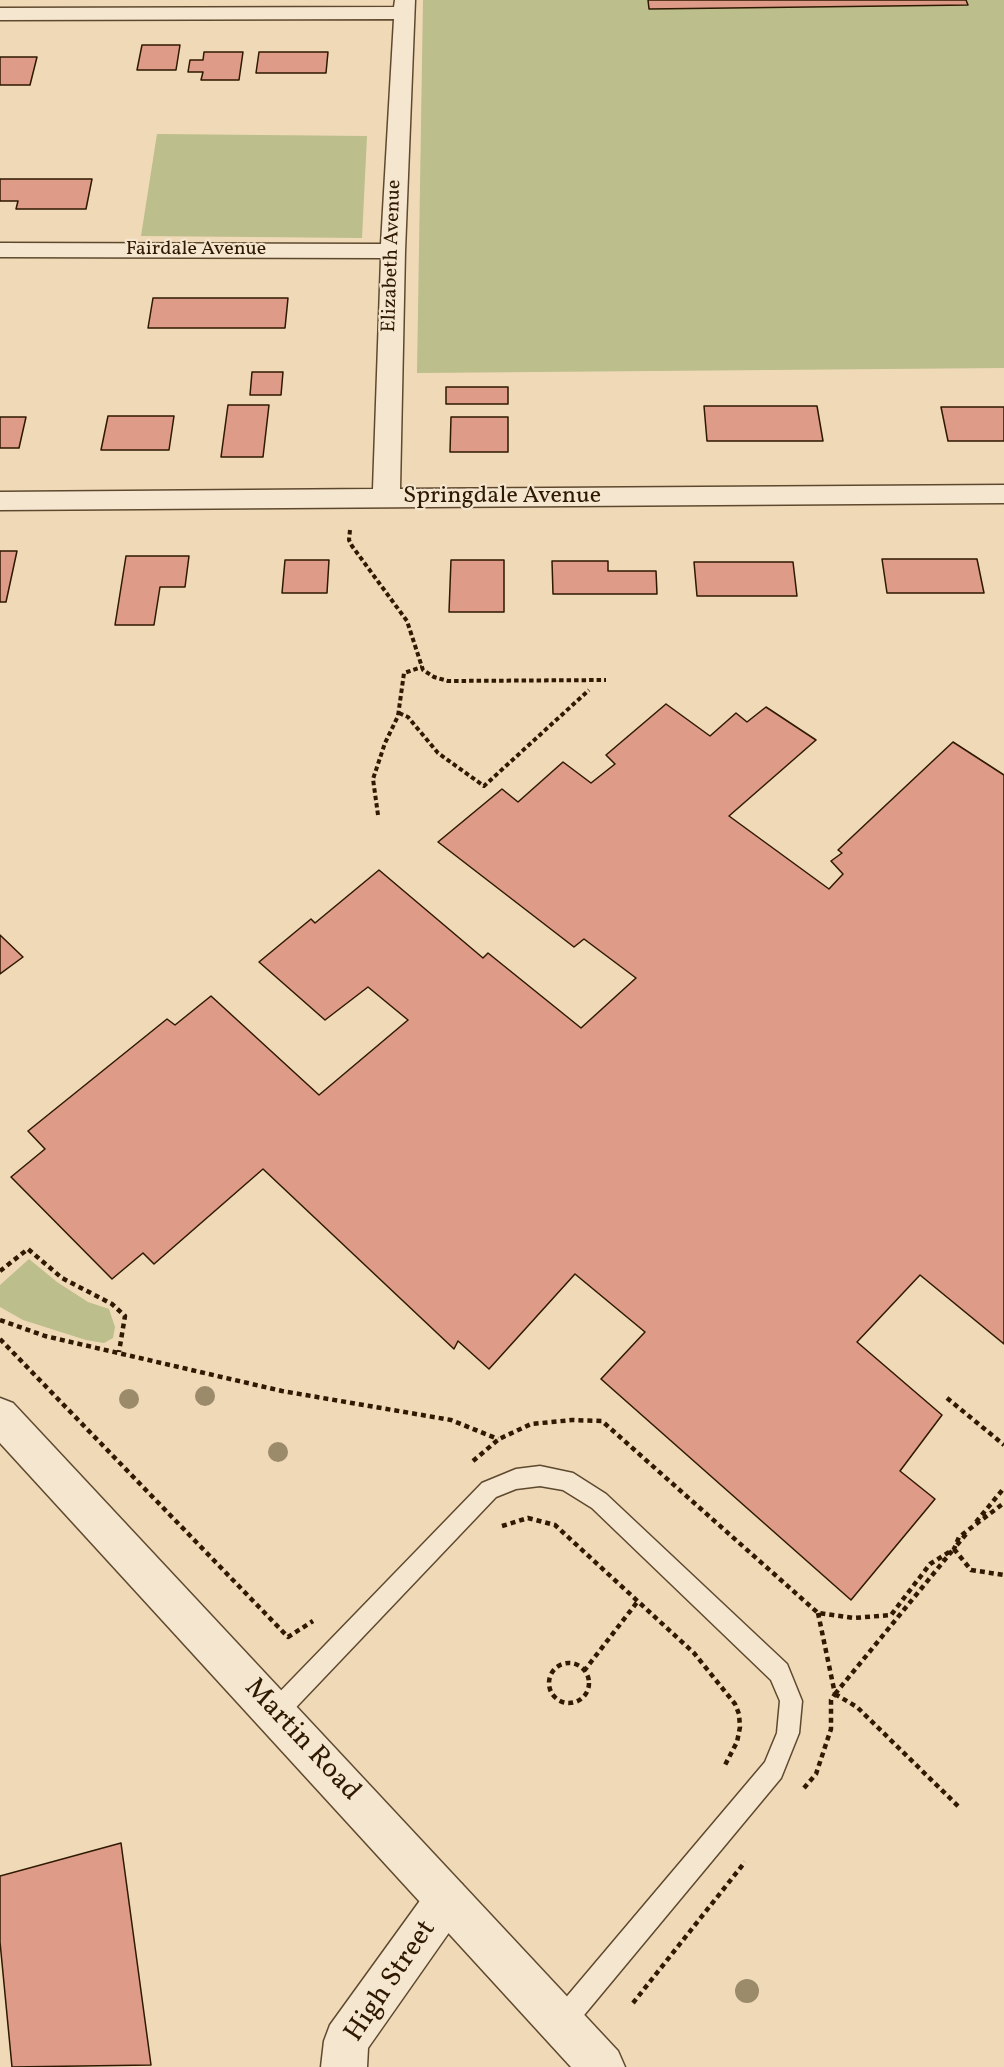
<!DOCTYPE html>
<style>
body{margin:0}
canvas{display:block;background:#efd9b7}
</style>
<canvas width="1004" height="2067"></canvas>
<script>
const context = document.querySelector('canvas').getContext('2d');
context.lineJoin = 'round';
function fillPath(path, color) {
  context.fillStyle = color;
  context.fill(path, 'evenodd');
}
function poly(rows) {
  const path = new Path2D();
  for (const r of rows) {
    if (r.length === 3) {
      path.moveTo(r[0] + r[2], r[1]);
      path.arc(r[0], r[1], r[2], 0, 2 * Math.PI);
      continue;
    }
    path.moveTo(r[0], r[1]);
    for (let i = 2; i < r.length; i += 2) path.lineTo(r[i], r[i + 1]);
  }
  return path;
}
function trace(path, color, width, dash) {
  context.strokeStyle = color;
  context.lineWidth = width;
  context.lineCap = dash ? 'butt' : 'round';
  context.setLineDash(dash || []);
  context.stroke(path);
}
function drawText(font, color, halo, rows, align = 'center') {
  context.font = font + ' Vollkorn,serif';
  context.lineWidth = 4.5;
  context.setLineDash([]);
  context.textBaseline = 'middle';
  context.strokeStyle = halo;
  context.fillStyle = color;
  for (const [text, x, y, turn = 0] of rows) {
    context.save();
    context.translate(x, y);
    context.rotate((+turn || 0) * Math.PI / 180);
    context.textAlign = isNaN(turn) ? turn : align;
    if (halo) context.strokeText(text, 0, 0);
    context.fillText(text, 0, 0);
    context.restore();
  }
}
const green = poly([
 [423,0,1004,0,1004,368,417,373],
 [157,134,367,136,362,238,141,236],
 [29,1259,57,1282,88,1302,109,1309,115,1327,113,1338,104,1343,86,1340,23,1320,0,1307,0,1285]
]);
const building = poly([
 [648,0,966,0,968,5,649,9,648,0],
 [142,45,180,45,176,70,137,70,142,45],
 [204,52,243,52,239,80,201,80,203,72,188,72,190,60,203,60,204,52],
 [259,52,328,52,326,73,256,73,259,52],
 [0,57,37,57,30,85,0,85,0,57],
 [0,179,92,179,86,209,16,209,18,201,0,201,0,179],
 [153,298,288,298,285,328,148,328,153,298],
 [252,372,283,372,281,395,250,395,252,372],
 [446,387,508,387,508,404,446,404,446,387],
 [228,405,269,405,263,457,221,457,228,405],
 [704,406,817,406,823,441,707,441,704,406],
 [941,407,1004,407,1004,441,948,441,941,407],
 [108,416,174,416,169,450,101,450,108,416],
 [0,417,26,417,19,448,0,448,0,417],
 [451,417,508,417,508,452,450,452,451,417],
 [0,551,17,551,6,602,0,602,0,551],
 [126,556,189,556,185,587,160,587,154,625,115,625,126,556],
 [882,559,977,559,984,593,887,593,882,559],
 [285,560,329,560,327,593,282,593,285,560],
 [451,560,504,560,504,612,449,612,451,560],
 [552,561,608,561,608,571,656,571,657,594,553,594,552,561],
 [694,562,793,562,797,596,697,596,694,562],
 [666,704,710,736,736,713,747,722,766,707,816,740,729,816,829,889,843,874,831,861,842,853,838,850,953,742,1004,775,1004,1344,920,1275,857,1342,942,1415,900,1471,935,1499,851,1600,601,1379,645,1332,575,1274,489,1369,458,1341,454,1349,263,1169,154,1264,143,1253,112,1279,11,1177,45,1149,28,1131,167,1019,175,1025,211,996,319,1095,408,1020,368,987,325,1020,259,962,311,919,315,923,379,870,483,958,488,953,581,1028,636,978,584,939,574,947,438,842,502,789,518,802,563,762,591,783,615,764,606,755,666,704],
 [0,935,23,957,0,974,0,935],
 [121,1843,151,2065,12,2067,0,1942,0,1876,121,1843]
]);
const pathFar1 = poly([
 [350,530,349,540,352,546,407,621,423,670,434,677,448,681,606,680],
 [399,713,408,717,438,753,484,786,589,690],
 [378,815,373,779,385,743,398,716,404,673,422,667]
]);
const path = poly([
 [0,1271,28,1249,62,1278,112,1304,125,1316,119,1352],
 [0,1320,45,1336,282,1391,451,1420,498,1439],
 [0,1339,288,1637,313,1621],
 [947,1398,1004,1445],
 [473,1461,499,1439,531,1424,572,1420,602,1421,818,1613,854,1618,891,1615,930,1564,954,1549,959,1537,1004,1503],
 [976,1522,1004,1488],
 [502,1526,528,1518,555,1525,694,1653,735,1704,739,1714,740,1727,737,1742,725,1765],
 [957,1545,967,1533],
 [954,1549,971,1570,1004,1575],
 [569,1683,20],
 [584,1671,638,1601],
 [835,1694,952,1551],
 [835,1694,857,1707,960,1808],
 [804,1788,816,1774,831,1729,831,1700,835,1694,818,1613],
 [633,2003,745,1862]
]);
const service = poly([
 [540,1466,573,1473,606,1494,787,1664,802,1701,799,1733,781,1778,570,2032,561,2035,552,2032,549,2023,552,2014,765,1762,777,1733,780,1701,771,1680,592,1508,563,1490,540,1486,516,1489,496,1497,283,1721,275,1724,267,1721,264,1713,267,1705,482,1483,516,1469,540,1466]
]);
const minor = poly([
 [395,0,415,0,405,251,400,489,1004,485,1004,503,0,510,0,492,373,489,381,258,0,257,0,243,381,244,394,19,0,20,0,8,394,7,395,0],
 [447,1877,462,1884,469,1899,462,1914,368,2048,367,2067,321,2067,324,2041,330,2025,432,1884,447,1877]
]);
const tertiary = poly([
 [0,1398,13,1403,618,2051,625,2067,571,2067,0,1443,0,1398]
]);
const trees = [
 [205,1396,10],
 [129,1399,10],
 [278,1452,10],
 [747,1991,12]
];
const farStreetnames = [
 ["Fairdale Avenue",196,250],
 ["Elizabeth Avenue",393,256,-88]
];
const streetNames = [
 ["Springdale Avenue",502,498]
];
const nearStreetnames = [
 ["Martin Road",301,1741,47],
 ["High Street",392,1982,-56]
];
fillPath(green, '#bcbe8c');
fillPath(building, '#dd9b88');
trace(building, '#2f1901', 1.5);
trace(service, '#5f492e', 3);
trace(minor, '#5f492e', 3);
trace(tertiary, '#5f492e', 3);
trace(pathFar1, '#2f1901', 4, [4.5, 3]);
trace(path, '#2f1901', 4.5, [5, 4]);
fillPath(service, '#f5e6d0');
fillPath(minor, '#f5e6d0');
fillPath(tertiary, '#f5e6d0');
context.fillStyle = '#9c8b6a';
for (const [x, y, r] of trees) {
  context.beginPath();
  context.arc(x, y, r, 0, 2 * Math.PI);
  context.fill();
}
drawText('20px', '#2f1901', '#f5e6d0', farStreetnames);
drawText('24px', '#2f1901', '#f5e6d0', streetNames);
drawText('28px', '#2f1901', '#f5e6d0', nearStreetnames);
</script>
